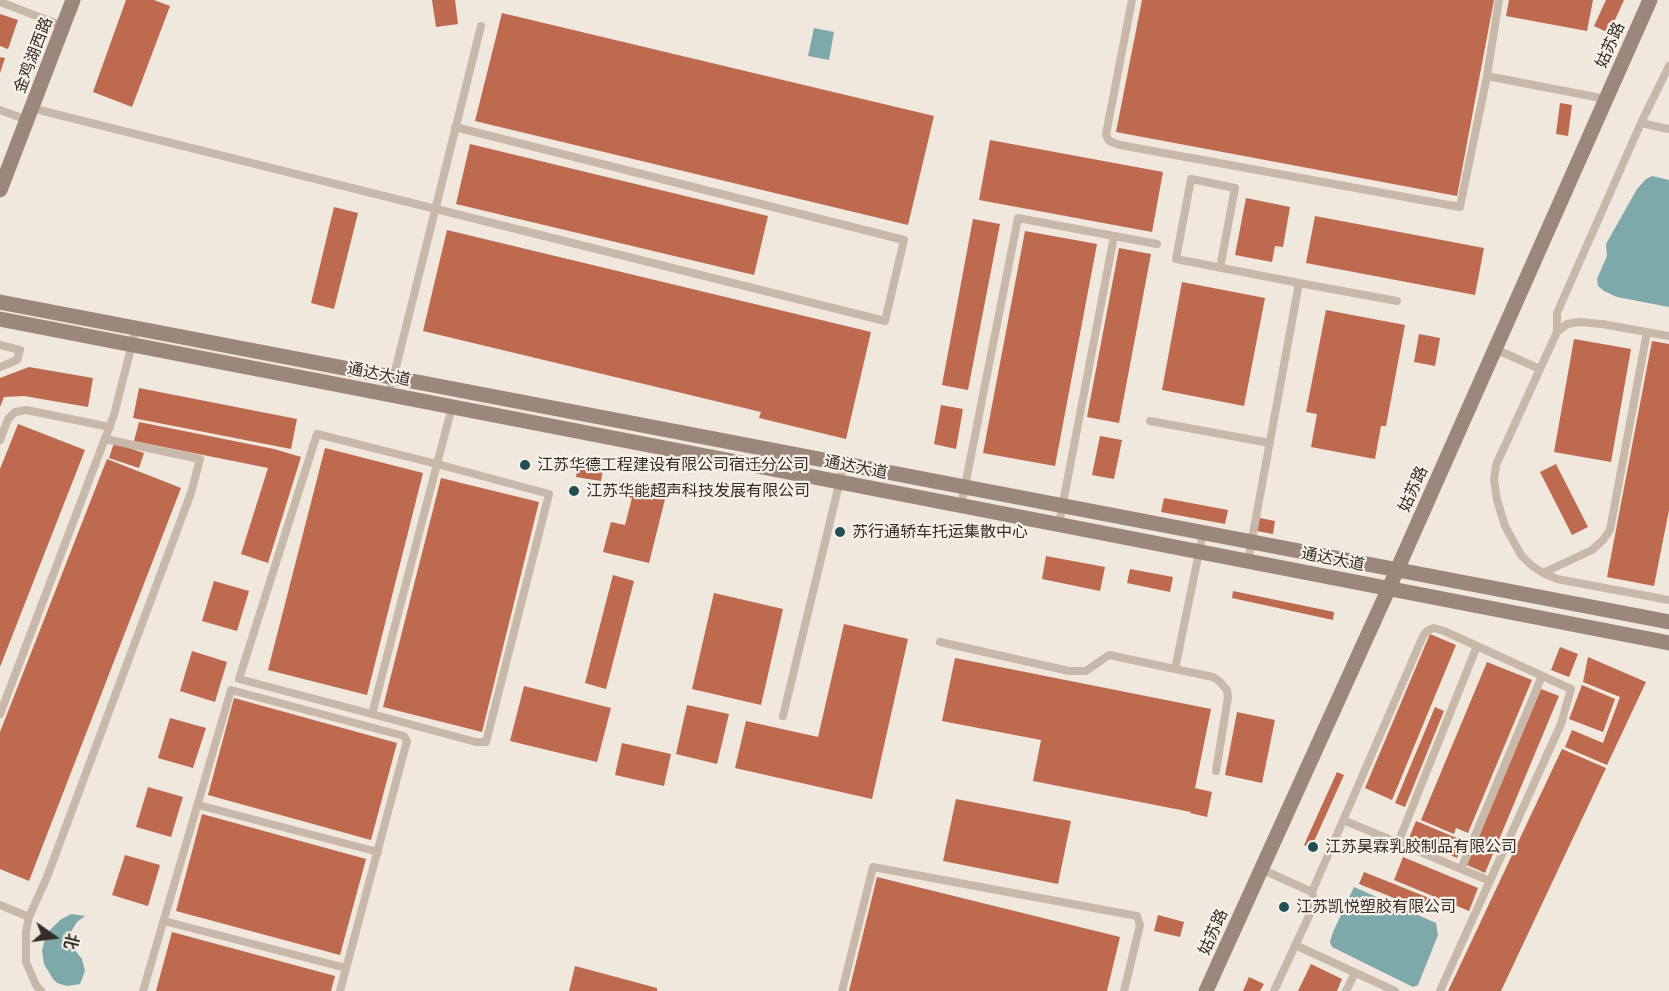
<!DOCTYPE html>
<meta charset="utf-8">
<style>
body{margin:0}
#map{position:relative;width:1669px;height:991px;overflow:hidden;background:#f0e7dd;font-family:Barlow,"Noto Sans SC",sans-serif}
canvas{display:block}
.north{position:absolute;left:24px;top:907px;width:60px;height:60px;-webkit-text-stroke:4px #f8f1e9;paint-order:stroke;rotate:104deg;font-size:16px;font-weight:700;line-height:24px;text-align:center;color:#352d29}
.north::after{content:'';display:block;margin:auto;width:21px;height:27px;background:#352d29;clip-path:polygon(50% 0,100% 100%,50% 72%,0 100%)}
</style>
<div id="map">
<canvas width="1669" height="991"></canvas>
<div class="north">北</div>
</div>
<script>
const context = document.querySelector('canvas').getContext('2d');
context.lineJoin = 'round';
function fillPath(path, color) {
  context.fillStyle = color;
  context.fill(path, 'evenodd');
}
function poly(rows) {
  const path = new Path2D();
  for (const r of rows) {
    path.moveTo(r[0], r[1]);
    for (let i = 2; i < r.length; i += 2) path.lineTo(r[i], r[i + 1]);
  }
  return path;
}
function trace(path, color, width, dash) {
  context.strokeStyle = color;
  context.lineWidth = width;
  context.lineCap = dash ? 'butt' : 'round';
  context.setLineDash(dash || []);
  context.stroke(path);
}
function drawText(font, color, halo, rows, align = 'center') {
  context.font = font + ' Barlow,"Noto Sans SC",sans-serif';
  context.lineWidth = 4.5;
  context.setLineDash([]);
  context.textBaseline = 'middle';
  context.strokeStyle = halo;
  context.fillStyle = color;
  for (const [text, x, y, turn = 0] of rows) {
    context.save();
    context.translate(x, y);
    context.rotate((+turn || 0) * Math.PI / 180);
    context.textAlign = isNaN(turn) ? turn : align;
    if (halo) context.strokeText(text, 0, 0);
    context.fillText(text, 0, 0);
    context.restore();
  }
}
const water = poly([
 [814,28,834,32,829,60,808,56],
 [1652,176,1669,180,1669,307,1617,297,1604,291,1598,286,1597,279,1607,256,1606,244,1637,189,1646,179],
 [1354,887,1436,923,1438,935,1418,985,1413,987,1332,947,1330,942,1333,932],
 [71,914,85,916,77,922,72,930,70,944,82,959,85,971,80,984,67,986,57,983,53,979,44,964,42,950,47,933,60,920]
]);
const building = poly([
 [126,0,154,0,170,6,132,107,93,92],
 [432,0,455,0,458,24,436,27],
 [1142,0,1494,0,1457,196,1116,132],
 [1509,0,1593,0,1587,31,1506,16],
 [1606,0,1624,0,1609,33,1594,26],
 [502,13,934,116,908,225,475,121],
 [0,14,18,20,8,49,0,46],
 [0,57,5,58,0,73],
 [1560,103,1572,105,1568,136,1556,134],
 [990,140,1163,172,1152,232,979,200],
 [470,144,768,216,754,275,456,204],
 [1246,198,1290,207,1283,247,1275,246,1272,262,1235,255],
 [334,207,358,213,334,309,311,303],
 [1315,216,1484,248,1475,295,1306,263],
 [973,219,1000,224,968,390,942,385],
 [447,230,871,332,846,439,759,418,761,412,423,331],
 [1025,231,1097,244,1055,466,983,453],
 [1119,248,1151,254,1119,423,1087,417],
 [1182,282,1265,298,1244,406,1162,390],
 [1326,310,1405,325,1386,426,1381,426,1375,459,1311,447,1317,414,1306,412],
 [1419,334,1440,338,1435,366,1414,362],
 [1574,339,1631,349,1611,462,1554,452],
 [1652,341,1669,344,1669,510,1654,586,1607,577],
 [29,367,93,378,88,407,24,396,4,397,0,407,0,378],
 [139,388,297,419,291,449,133,418],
 [941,405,963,409,956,449,934,444],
 [139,422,274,449,301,457,268,563,241,554,268,468,134,441],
 [18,424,85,450,0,667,0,469],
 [1100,436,1122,440,1114,479,1092,475],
 [114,443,144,453,139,468,109,458],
 [325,448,423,473,367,695,268,670],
 [107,459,181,488,29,881,0,869,0,732],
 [578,464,603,469,601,481,576,477],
 [1556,464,1588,527,1572,535,1540,472],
 [441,478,539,502,482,732,383,707],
 [619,483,666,495,649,563,603,552,611,522,625,525,632,498,617,494],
 [1164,498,1228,510,1225,524,1161,512],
 [1260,518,1275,521,1273,534,1257,531],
 [1046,556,1105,567,1100,591,1042,579],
 [1130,569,1173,577,1170,592,1127,583],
 [613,575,634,581,606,689,585,683],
 [214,581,249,591,237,631,202,621],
 [1233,591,1334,612,1333,620,1232,598],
 [714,593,783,609,761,705,692,689],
 [844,624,908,639,872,799,735,768,746,721,818,737],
 [1430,634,1456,645,1392,800,1365,788],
 [1560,647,1578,654,1569,677,1551,670],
 [192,651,227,662,215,702,180,691],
 [1588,657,1646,682,1607,765,1565,747,1572,730,1603,743,1620,697,1583,682],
 [955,658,1211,709,1195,788,1212,792,1207,817,1190,813,1191,812,1033,781,1041,740,942,721],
 [1487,662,1532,680,1468,833,1456,828,1454,834,1421,820],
 [1582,685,1615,699,1603,732,1569,719],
 [524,686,611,708,597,762,510,741],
 [1541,689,1559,696,1485,873,1467,865],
 [234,698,397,743,371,840,208,795],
 [687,705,729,714,717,764,676,754],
 [1435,707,1444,711,1405,807,1395,803],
 [1237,712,1275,720,1262,783,1225,775],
 [170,718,206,728,193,768,158,758],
 [622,743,671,754,664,786,615,775],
 [1562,749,1606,768,1501,991,1448,991],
 [1337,772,1344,775,1311,848,1304,845],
 [148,787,183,797,171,837,136,827],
 [956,799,1071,821,1058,884,943,861],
 [202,814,366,859,340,955,176,911],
 [1416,821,1464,841,1457,858,1409,838],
 [125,855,160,865,148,906,112,895],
 [1403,857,1478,888,1469,911,1394,880],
 [1364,872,1429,898,1424,910,1359,884],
 [877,877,1120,937,1107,991,849,991],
 [1158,915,1184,922,1180,937,1154,931],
 [172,932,335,976,331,991,156,991],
 [1311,964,1342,979,1337,991,1298,991],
 [575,966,657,988,657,991,569,991],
 [1249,977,1264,984,1260,991,1243,991]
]);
const lane = poly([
 [1132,0,1107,129,1106,135,1109,141,1120,145,1460,207,1487,76,1499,0],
 [0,2,63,26],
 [1487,76,1606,99],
 [31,108,885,321,904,240,455,127],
 [0,110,27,120],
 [1641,123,1669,129],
 [1220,268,1235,188,1191,179,1176,259,1299,283,1397,301],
 [1557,332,1557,313,1641,123,1669,66],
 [1669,336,1602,324,1579,322,1567,324,1557,332,1496,465,1494,480,1497,500,1505,526,1521,555,1531,565,1543,573,1557,579,1669,600],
 [0,345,20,350,17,360,0,367],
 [1495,349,1540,369],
 [389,395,481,26],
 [1150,421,1270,443],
 [0,440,8,419,15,412,26,410,110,427],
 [961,506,1018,218,1157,244],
 [1059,524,1114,236],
 [1248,561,1299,283],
 [1543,573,1592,550,1603,540,1610,530,1647,332],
 [940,642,1069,671,1086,671,1109,655,1175,669,1203,533],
 [1175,669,1213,677,1219,681,1227,690,1228,697,1216,771],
 [0,714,114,415,136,328],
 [372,714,476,742,486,742,549,494,437,464,317,434,239,679,372,714,437,464,452,407],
 [783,716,844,464],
 [198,805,378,852],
 [1343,820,1490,881],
 [1398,843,1477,646],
 [1261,869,1312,892,1315,903,1274,991],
 [1461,869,1542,676],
 [1312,892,1423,636,1428,630,1434,628,1444,631,1571,689,1561,724,1440,991],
 [0,905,29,917],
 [164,921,346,968],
 [1295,945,1395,991],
 [41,991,36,985,26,962,26,931,29,917,47,877,191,493,200,459,105,439],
 [143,991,231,690,404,736,407,741,340,991],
 [842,991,873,867,1137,916,1140,925,1124,991],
 [1346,991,1355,973]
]);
const secondary = poly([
 [0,190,73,0],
 [0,302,1669,622],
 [0,319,1669,643],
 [1206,991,1389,588,1650,0]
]);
const markers = [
 [525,465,6,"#215054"],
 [574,491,6,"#215054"],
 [840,532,6,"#215054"],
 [1313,847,6,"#215054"],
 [1284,907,6,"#215054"]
];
const streetNames = [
 ["姑苏路",1610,45,-66],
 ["金鸡湖西路",33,55,-69],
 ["通达大道",379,374,11],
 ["通达大道",856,467,11],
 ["姑苏路",1413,489,-66],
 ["通达大道",1333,559,11],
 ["姑苏路",1213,932,-66]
];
const poiNames = [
 ["江苏华德工程建设有限公司宿迁分公司",537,465],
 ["江苏华能超声科技发展有限公司",586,491],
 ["苏行通轿车托运集散中心",852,532],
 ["江苏昊霖乳胶制品有限公司",1325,847],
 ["江苏凯悦塑胶有限公司",1296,907]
];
fillPath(water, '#7ea9ab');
fillPath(building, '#bd6a4e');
trace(lane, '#c8b8aa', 8);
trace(secondary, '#9b877b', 15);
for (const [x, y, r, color] of markers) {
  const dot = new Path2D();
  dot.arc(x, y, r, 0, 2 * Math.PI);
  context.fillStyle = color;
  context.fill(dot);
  trace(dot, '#f8f1e9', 2);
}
drawText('16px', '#352d29', '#f8f1e9', streetNames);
drawText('16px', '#352d29', '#f8f1e9', poiNames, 'left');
</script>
